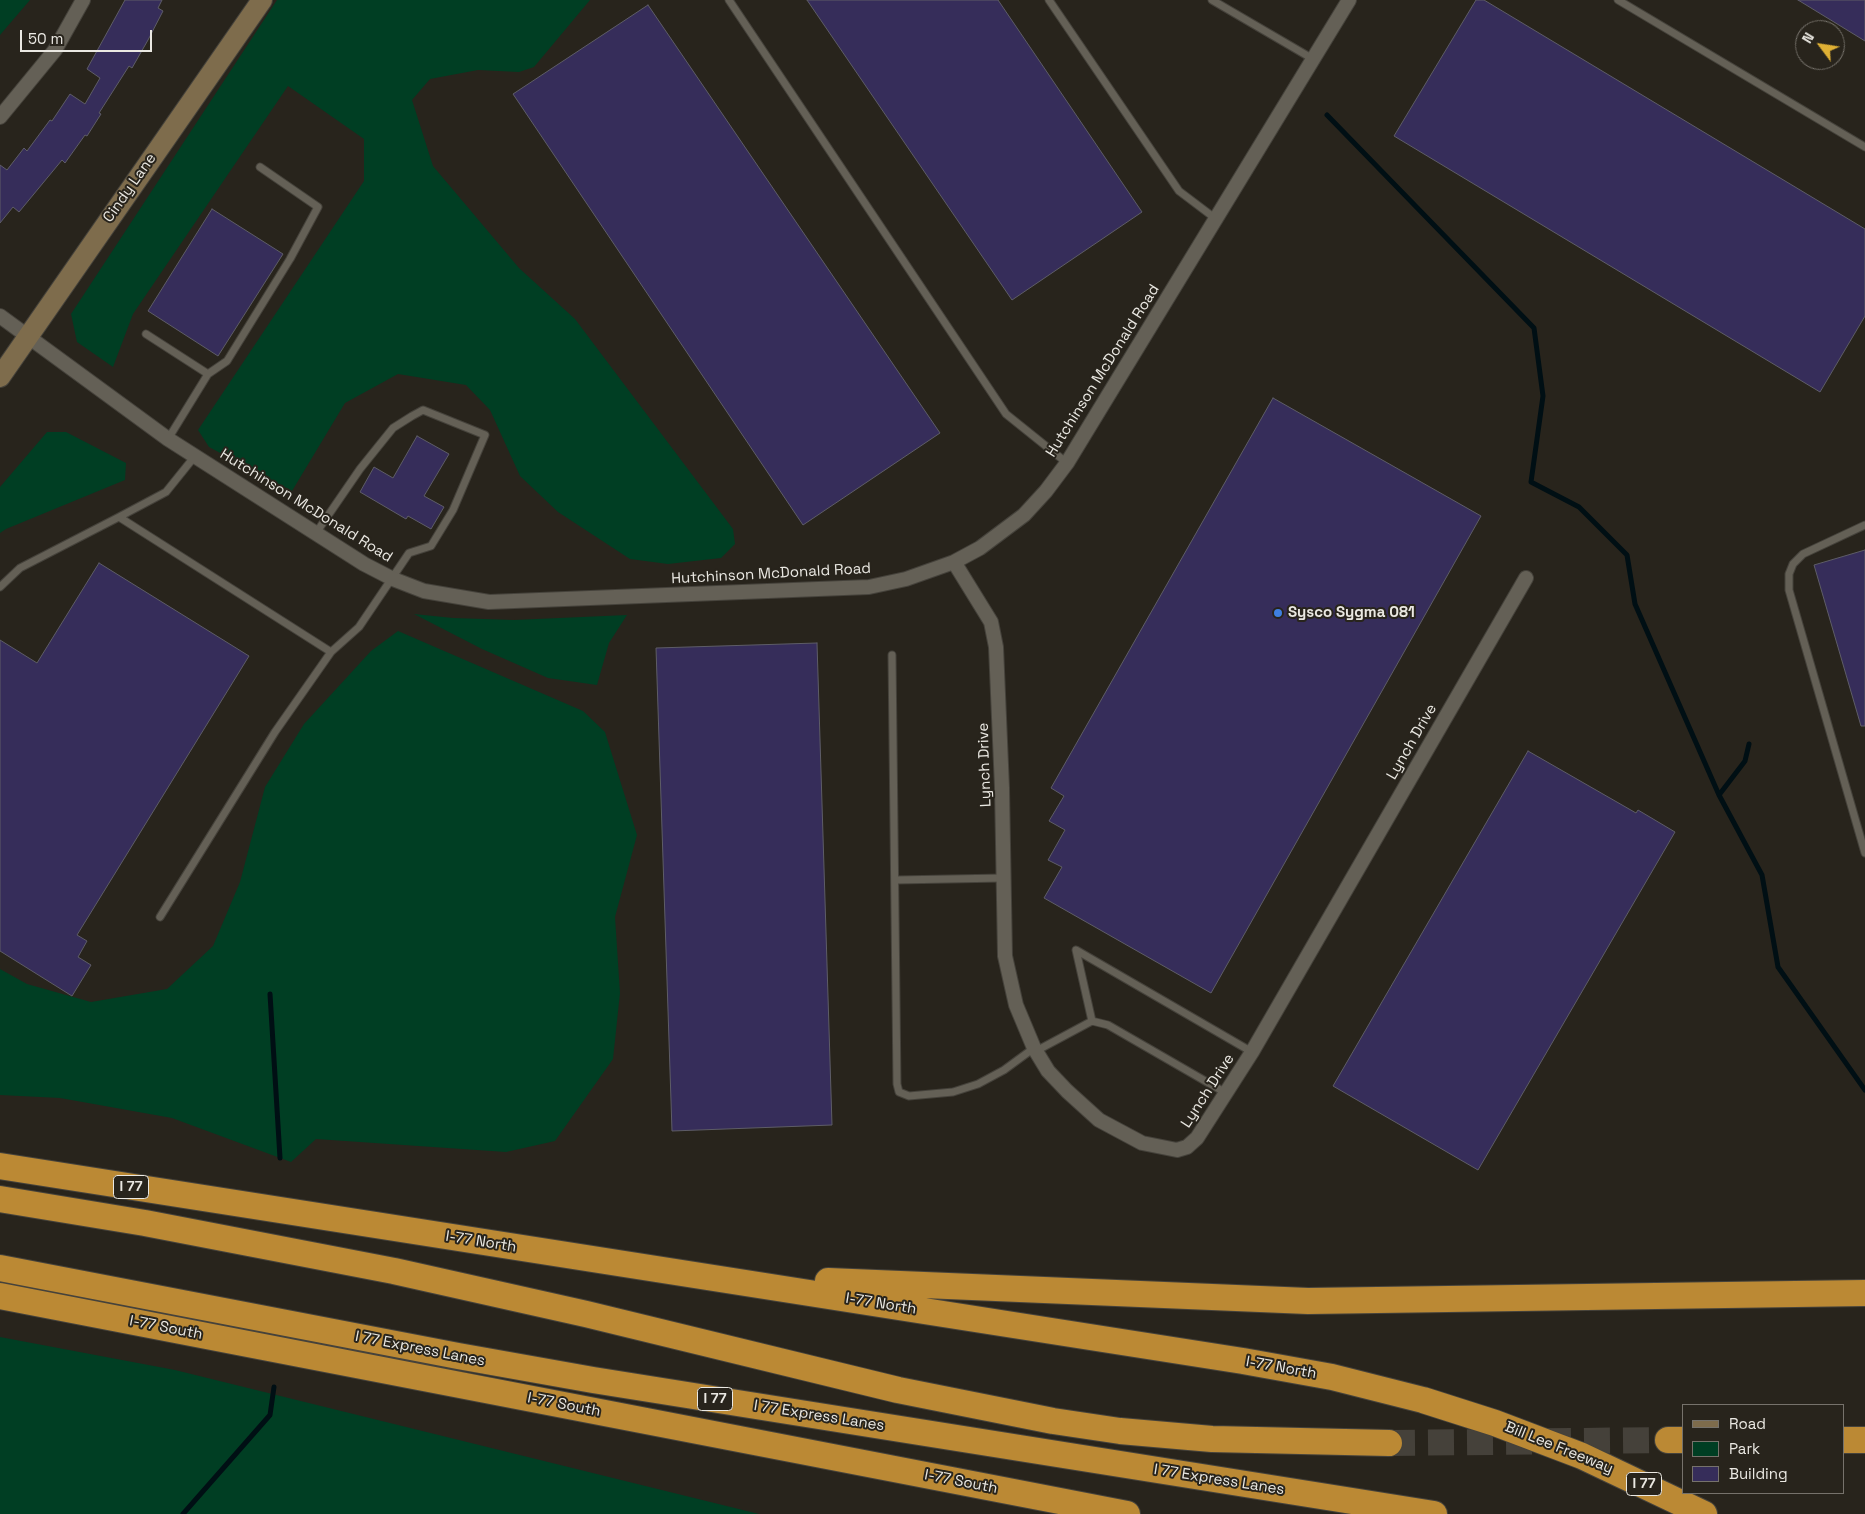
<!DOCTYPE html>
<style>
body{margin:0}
#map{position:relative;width:1865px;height:1514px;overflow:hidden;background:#28241c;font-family:"Space Grotesk",sans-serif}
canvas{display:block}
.legend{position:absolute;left:1682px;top:1404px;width:162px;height:90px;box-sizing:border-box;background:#28241c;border:1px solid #76726b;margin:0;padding:6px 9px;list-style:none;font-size:15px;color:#eae8e2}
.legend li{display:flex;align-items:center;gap:10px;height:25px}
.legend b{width:25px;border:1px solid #76726b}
.north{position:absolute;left:1795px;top:20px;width:50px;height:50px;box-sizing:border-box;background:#28241c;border:1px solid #76726b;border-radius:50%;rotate:301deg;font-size:14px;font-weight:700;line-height:20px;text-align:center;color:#eae8e2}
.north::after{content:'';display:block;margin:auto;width:18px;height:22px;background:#dfb034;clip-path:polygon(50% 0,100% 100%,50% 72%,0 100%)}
.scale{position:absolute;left:20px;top:30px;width:132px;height:22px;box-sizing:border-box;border:2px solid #eae8e2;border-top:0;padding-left:6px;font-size:15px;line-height:18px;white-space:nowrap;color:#eae8e2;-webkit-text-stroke:4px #28241c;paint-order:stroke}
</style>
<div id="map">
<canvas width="1865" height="1514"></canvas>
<ul class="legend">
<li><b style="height:6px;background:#7e6c4c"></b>Road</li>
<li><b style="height:14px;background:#003e23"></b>Park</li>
<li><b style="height:14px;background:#362d5a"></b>Building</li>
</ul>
<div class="north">N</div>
<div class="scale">50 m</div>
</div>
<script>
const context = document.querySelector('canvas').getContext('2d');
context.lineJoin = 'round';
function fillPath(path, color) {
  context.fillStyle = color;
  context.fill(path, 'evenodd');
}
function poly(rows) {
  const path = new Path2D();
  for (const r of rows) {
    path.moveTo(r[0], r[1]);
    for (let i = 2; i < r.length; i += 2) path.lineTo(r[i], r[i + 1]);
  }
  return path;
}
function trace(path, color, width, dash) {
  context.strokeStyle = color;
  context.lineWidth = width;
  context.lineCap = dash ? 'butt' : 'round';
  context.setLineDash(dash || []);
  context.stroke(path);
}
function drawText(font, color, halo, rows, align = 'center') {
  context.font = font + ' "Space Grotesk",sans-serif';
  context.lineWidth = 4;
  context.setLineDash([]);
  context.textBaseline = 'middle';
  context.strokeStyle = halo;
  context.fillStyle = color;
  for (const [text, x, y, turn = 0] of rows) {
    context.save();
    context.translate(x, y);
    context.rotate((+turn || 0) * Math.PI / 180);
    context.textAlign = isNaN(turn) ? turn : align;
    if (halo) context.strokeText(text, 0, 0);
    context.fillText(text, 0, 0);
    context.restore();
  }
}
const green = poly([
 [0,0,30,0,0,35],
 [277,0,590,0,534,67,519,72,478,70,430,79,412,100,433,166,519,268,575,319,733,529,735,544,721,558,668,564,630,559,558,512,520,476,490,410,466,385,398,374,345,403,292,491,209,447,198,430,364,181,364,139,288,86,133,314,113,367,77,342,71,314],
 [47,432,66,432,126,463,125,480,6,529,0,533,0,487],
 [414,614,453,618,514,620,627,615,609,643,597,685,548,678,482,649],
 [398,631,583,711,605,732,637,835,615,917,620,993,613,1059,555,1141,506,1152,316,1139,291,1162,172,1118,60,1098,0,1095,0,969,27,984,91,1002,167,989,213,946,240,882,265,787,304,724,371,651],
 [0,1337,175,1370,759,1514,0,1514]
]);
const stream = poly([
 [1327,115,1534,328,1543,396,1531,482,1579,507,1627,555,1635,604,1719,795,1762,875,1778,967,1865,1090],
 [1719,795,1745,761,1749,744],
 [270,994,280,1158],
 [183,1514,270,1415,274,1387]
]);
const building = poly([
 [125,0,162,0,158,8,163,11,148,40,132,68,129,66,99,113,101,114,87,136,85,135,65,163,62,160,19,212,13,207,0,223,0,165,7,170,24,148,27,151,50,120,52,121,70,94,85,104,100,78,87,69,125,0],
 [807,0,998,0,1142,212,1012,300,807,0],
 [1476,0,1484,0,1865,229,1865,316,1820,392,1394,136,1476,0],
 [1798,0,1865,0,1865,41,1798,0],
 [648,5,940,433,803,525,513,94,648,5],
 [212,209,283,254,218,356,148,311,212,209],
 [1273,398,1481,516,1211,993,1044,898,1062,867,1048,860,1065,830,1049,821,1064,796,1051,788,1273,398],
 [417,436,449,454,424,496,444,507,431,529,408,516,406,519,360,492,374,467,393,478,417,436],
 [1865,550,1865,726,1861,726,1814,565,1865,550],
 [99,563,249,656,77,935,87,941,78,957,91,965,72,996,0,951,0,640,37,663,99,563],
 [817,643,832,1125,672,1131,656,648,817,643],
 [1528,751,1636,813,1638,810,1675,832,1478,1170,1333,1086,1528,751]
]);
const motorwayTunnel = poly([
 [1389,1443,1668,1440]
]);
const service = poly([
 [729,0,1006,414,1067,463],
 [1049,0,1179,191,1216,219],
 [1212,0,1313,59],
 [1618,0,1865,147],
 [146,334,208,374,168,439],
 [208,374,227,361,290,259,318,207,260,167],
 [195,456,166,492,119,517,331,652,359,627,409,553,431,546,453,510,485,435,423,410,412,416,393,428,360,469,316,533],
 [1865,525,1803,554,1793,564,1789,574,1789,590,1865,853],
 [0,587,20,568,119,517],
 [892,655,897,1084,899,1092,909,1096,953,1092,978,1084,1004,1070,1034,1048],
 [896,880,1003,878],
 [160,917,275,732,331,652],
 [1092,1021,1076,950,1252,1052],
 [1036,1051,1092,1021,1108,1025,1226,1093]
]);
const minor = poly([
 [0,117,55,50,83,0],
 [0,316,168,439,364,564,393,579,424,591,489,602,869,587,906,579,954,562,980,548,1024,515,1046,491,1067,463,1349,0],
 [954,562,991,622,996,647,1002,788,1005,956,1016,1005,1034,1048,1048,1071,1067,1091,1099,1120,1142,1143,1177,1150,1187,1147,1197,1138,1252,1052,1526,578]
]);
const secondary = poly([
 [0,377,262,0]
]);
const motorway = poly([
 [0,1166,1243,1361,1332,1377,1423,1400,1495,1423,1582,1456,1704,1514],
 [0,1199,145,1223,394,1271,586,1314,898,1390,1053,1421,1120,1431,1212,1439,1389,1443],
 [0,1268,458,1356,593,1380,1434,1514],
 [828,1281,1308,1301,1865,1293],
 [0,1296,1127,1514],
 [1668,1440,1684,1440],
 [1844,1440,1865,1440]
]);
const markers = [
 [1278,613,5,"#3f7fe0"]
];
const shields = [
 [131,1187,35],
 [715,1399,35],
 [1644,1484,35]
];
const shieldNames = [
 ["I 77",131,1187],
 ["I 77",715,1399],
 ["I 77",1644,1484]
];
const streetNames = [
 ["Cindy Lane",130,188,-55],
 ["Hutchinson McDonald Road",1103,371,-58],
 ["Hutchinson McDonald Road",306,506,32],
 ["Hutchinson McDonald Road",771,574,-3],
 ["Lynch Drive",1412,742,-60],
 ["Lynch Drive",985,765,-92],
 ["Lynch Drive",1208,1091,-57],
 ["I-77 North",481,1242,9],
 ["I-77 North",881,1304,9],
 ["I-77 South",166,1328,11],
 ["I 77 Express Lanes",420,1349,11],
 ["I-77 North",1281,1368,10],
 ["I-77 South",564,1405,11],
 ["I 77 Express Lanes",819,1416,9],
 ["Bill Lee Freeway",1559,1448,22],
 ["I 77 Express Lanes",1219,1480,9],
 ["I-77 South",961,1482,11]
];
const poiNames = [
 ["Sysco Sygma 081",1288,613]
];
fillPath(green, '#003e23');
trace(stream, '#000f14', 5);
fillPath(building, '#362d5a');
trace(building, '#5e5d67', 1);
trace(motorwayTunnel, '#45413a', 26, [26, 13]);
trace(service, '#45423b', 9);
trace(minor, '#45423b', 16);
trace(secondary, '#45423b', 22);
trace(motorway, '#45423b', 28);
trace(service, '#646056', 7);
trace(minor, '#646056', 14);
trace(secondary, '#7e6c4c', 20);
trace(motorway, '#bb8934', 26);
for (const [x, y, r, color] of markers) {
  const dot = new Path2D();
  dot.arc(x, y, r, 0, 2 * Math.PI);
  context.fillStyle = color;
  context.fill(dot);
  trace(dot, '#28241c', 2);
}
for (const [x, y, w] of shields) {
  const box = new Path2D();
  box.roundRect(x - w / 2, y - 11.5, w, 23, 4);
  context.fillStyle = '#28241c';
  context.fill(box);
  trace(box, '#eae8e2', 1);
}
drawText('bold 14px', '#eae8e2', null, shieldNames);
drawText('15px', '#eae8e2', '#28241c', streetNames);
drawText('bold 15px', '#eae8e2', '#28241c', poiNames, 'left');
</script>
